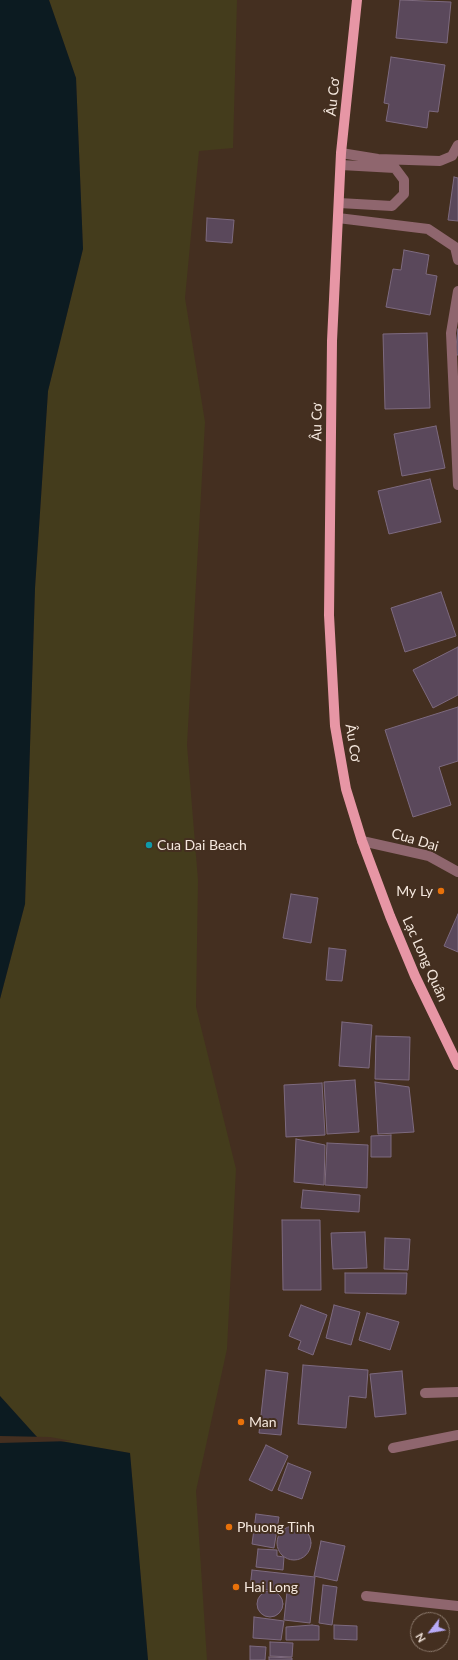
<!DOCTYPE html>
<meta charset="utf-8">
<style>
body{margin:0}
#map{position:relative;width:458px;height:1660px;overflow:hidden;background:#442f20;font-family:Lato,sans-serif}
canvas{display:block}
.north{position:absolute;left:410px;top:1612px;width:40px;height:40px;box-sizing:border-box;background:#442f20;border:1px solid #8b796c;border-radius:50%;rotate:239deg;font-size:11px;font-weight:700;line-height:16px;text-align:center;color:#f5e8de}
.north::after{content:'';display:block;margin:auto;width:14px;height:18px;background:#b9abf7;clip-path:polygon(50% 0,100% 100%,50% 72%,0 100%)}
</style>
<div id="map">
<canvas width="458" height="1660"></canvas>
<div class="north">N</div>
</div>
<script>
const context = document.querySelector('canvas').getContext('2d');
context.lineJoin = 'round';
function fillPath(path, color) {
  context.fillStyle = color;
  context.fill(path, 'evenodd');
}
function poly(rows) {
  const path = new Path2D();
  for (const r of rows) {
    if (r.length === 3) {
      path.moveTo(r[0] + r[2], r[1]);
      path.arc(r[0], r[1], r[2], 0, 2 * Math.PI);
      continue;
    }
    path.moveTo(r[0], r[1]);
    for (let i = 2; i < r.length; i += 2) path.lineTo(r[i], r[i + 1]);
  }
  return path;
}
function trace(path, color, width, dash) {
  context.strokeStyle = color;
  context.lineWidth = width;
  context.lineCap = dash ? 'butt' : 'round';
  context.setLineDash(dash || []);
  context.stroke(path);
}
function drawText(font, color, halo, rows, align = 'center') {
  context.font = font + ' Lato,sans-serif';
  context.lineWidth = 4;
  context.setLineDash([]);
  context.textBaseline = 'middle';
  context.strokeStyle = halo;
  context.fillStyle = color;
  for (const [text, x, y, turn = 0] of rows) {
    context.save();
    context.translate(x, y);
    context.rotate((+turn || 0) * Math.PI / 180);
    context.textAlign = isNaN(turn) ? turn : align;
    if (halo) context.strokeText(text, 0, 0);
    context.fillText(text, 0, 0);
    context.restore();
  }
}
const sand = poly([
 [49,0,237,0,233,148,199,151,185,298,205,422,187,745,198,880,196,1007,236,1169,227,1349,196,1491,207,1660,148,1660,130,1453,37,1437,0,1396,0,999,25,904,35,588,48,391,83,249,76,78]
]);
const water = poly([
 [0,0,49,0,76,78,83,249,48,391,35,588,25,904,0,999],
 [0,1396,37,1437,130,1453,148,1660,0,1660]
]);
const pier = poly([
 [0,1436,50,1437,72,1441,0,1443]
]);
const building = poly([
 [400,0,451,2,447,43,396,38,400,0],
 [391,57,445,65,438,112,429,111,427,128,386,121,389,104,384,103,391,57],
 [454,177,458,178,458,221,448,220,454,177],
 [207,218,234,220,232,243,206,241,207,218],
 [404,250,429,255,426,274,437,276,430,315,386,307,393,269,401,270,404,250],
 [458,329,458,355,455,355,458,329],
 [427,333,430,408,385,409,383,334,427,333],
 [436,426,445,468,402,476,394,434,436,426],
 [430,479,441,522,389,534,378,491,430,479],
 [441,592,456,636,405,652,391,608,441,592],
 [458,647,458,695,433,708,413,670,458,647],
 [458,707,458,761,439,767,451,805,413,817,385,730,458,707],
 [291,894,318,898,311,943,283,938,291,894],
 [458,914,458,952,444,946,458,914],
 [329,948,346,950,342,981,326,980,329,948],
 [342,1022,372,1025,369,1068,339,1066,342,1022],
 [376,1036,410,1037,409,1080,375,1079,376,1036],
 [355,1080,359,1132,327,1134,324,1082,355,1080],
 [375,1082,409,1087,414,1132,378,1134,375,1082],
 [322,1083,325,1135,286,1137,284,1085,322,1083],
 [391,1135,391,1157,371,1157,371,1136,391,1135],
 [296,1139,325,1145,324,1185,294,1182,296,1139],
 [327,1143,368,1145,367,1188,325,1185,327,1143],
 [303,1190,360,1195,359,1212,301,1208,303,1190],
 [282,1220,320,1220,321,1290,283,1290,282,1220],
 [365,1232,367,1268,333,1269,331,1233,365,1232],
 [385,1238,410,1239,408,1270,384,1269,385,1238],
 [345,1273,407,1273,406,1294,345,1293,345,1273],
 [301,1305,327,1315,313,1355,298,1349,301,1341,289,1336,301,1305],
 [334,1305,360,1312,351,1345,326,1338,334,1305],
 [367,1313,399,1322,390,1350,359,1340,367,1313],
 [303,1365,368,1370,366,1398,349,1396,346,1428,298,1424,303,1365],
 [266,1370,288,1373,281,1435,259,1433,266,1370],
 [402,1371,406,1414,375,1417,370,1374,402,1371],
 [266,1445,288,1456,272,1491,249,1480,266,1445],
 [288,1463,311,1472,302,1499,278,1490,288,1463],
 [256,1514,279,1517,274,1548,252,1544,256,1514],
 [294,1543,17],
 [321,1541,345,1546,337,1581,314,1576,321,1541],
 [258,1549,277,1550,277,1556,284,1557,283,1570,256,1567,258,1549],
 [252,1570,315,1577,310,1623,284,1620,287,1592,250,1588,252,1570],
 [323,1585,337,1587,332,1625,319,1623,323,1585],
 [270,1604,13],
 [254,1617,284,1621,281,1640,253,1638,254,1617],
 [312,1625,319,1626,319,1640,286,1640,286,1627,312,1625],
 [334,1625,357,1626,357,1640,334,1639,334,1625],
 [270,1642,293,1643,292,1657,270,1656,270,1642],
 [250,1646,266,1647,265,1660,250,1660,250,1646],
 [269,1657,292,1658,292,1660,269,1660,269,1657]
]);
const minor = poly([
 [341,153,378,159,440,161,452,156,458,145],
 [339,203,392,206,404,194,404,180,395,168,341,165],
 [338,218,428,229,455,247,458,260],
 [458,291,451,333,458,485],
 [362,841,429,856,458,872],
 [425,1393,458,1392],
 [393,1448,458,1435],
 [366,1596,458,1606]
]);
const major = poly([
 [357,0,341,153,332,341,329,615,335,726,346,789,362,841,390,916,415,976,458,1065]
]);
const markers = [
 [149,845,4,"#0f9aa8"],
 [441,891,4,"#e8710a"],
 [241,1422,4,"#e8710a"],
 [229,1527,4,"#e8710a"],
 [236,1587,4,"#e8710a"]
];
const streetNames = [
 ["Âu Cơ",333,97,-84],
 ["Âu Cơ",317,422,-89],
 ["Âu Cơ",353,743,81],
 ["Cua Dai",415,840,17],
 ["Lạc Long Quân",425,959,66]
];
const poiNames = [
 ["Cua Dai Beach",157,845],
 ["My Ly",433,891,"right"],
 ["Man",249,1422],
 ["Phuong Tinh",237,1527],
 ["Hai Long",244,1587]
];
fillPath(sand, '#443c1c');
fillPath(water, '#0c1b21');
fillPath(pier, '#442f20');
fillPath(building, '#5a485b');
trace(building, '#7d6a7f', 1);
trace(minor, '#8f666e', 10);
trace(major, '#e796a5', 10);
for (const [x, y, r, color] of markers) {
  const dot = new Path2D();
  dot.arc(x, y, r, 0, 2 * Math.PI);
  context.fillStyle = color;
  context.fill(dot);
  trace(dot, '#442f20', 1.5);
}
drawText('14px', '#f5e8de', '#442f20', streetNames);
drawText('14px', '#f5e8de', '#442f20', poiNames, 'left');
</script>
